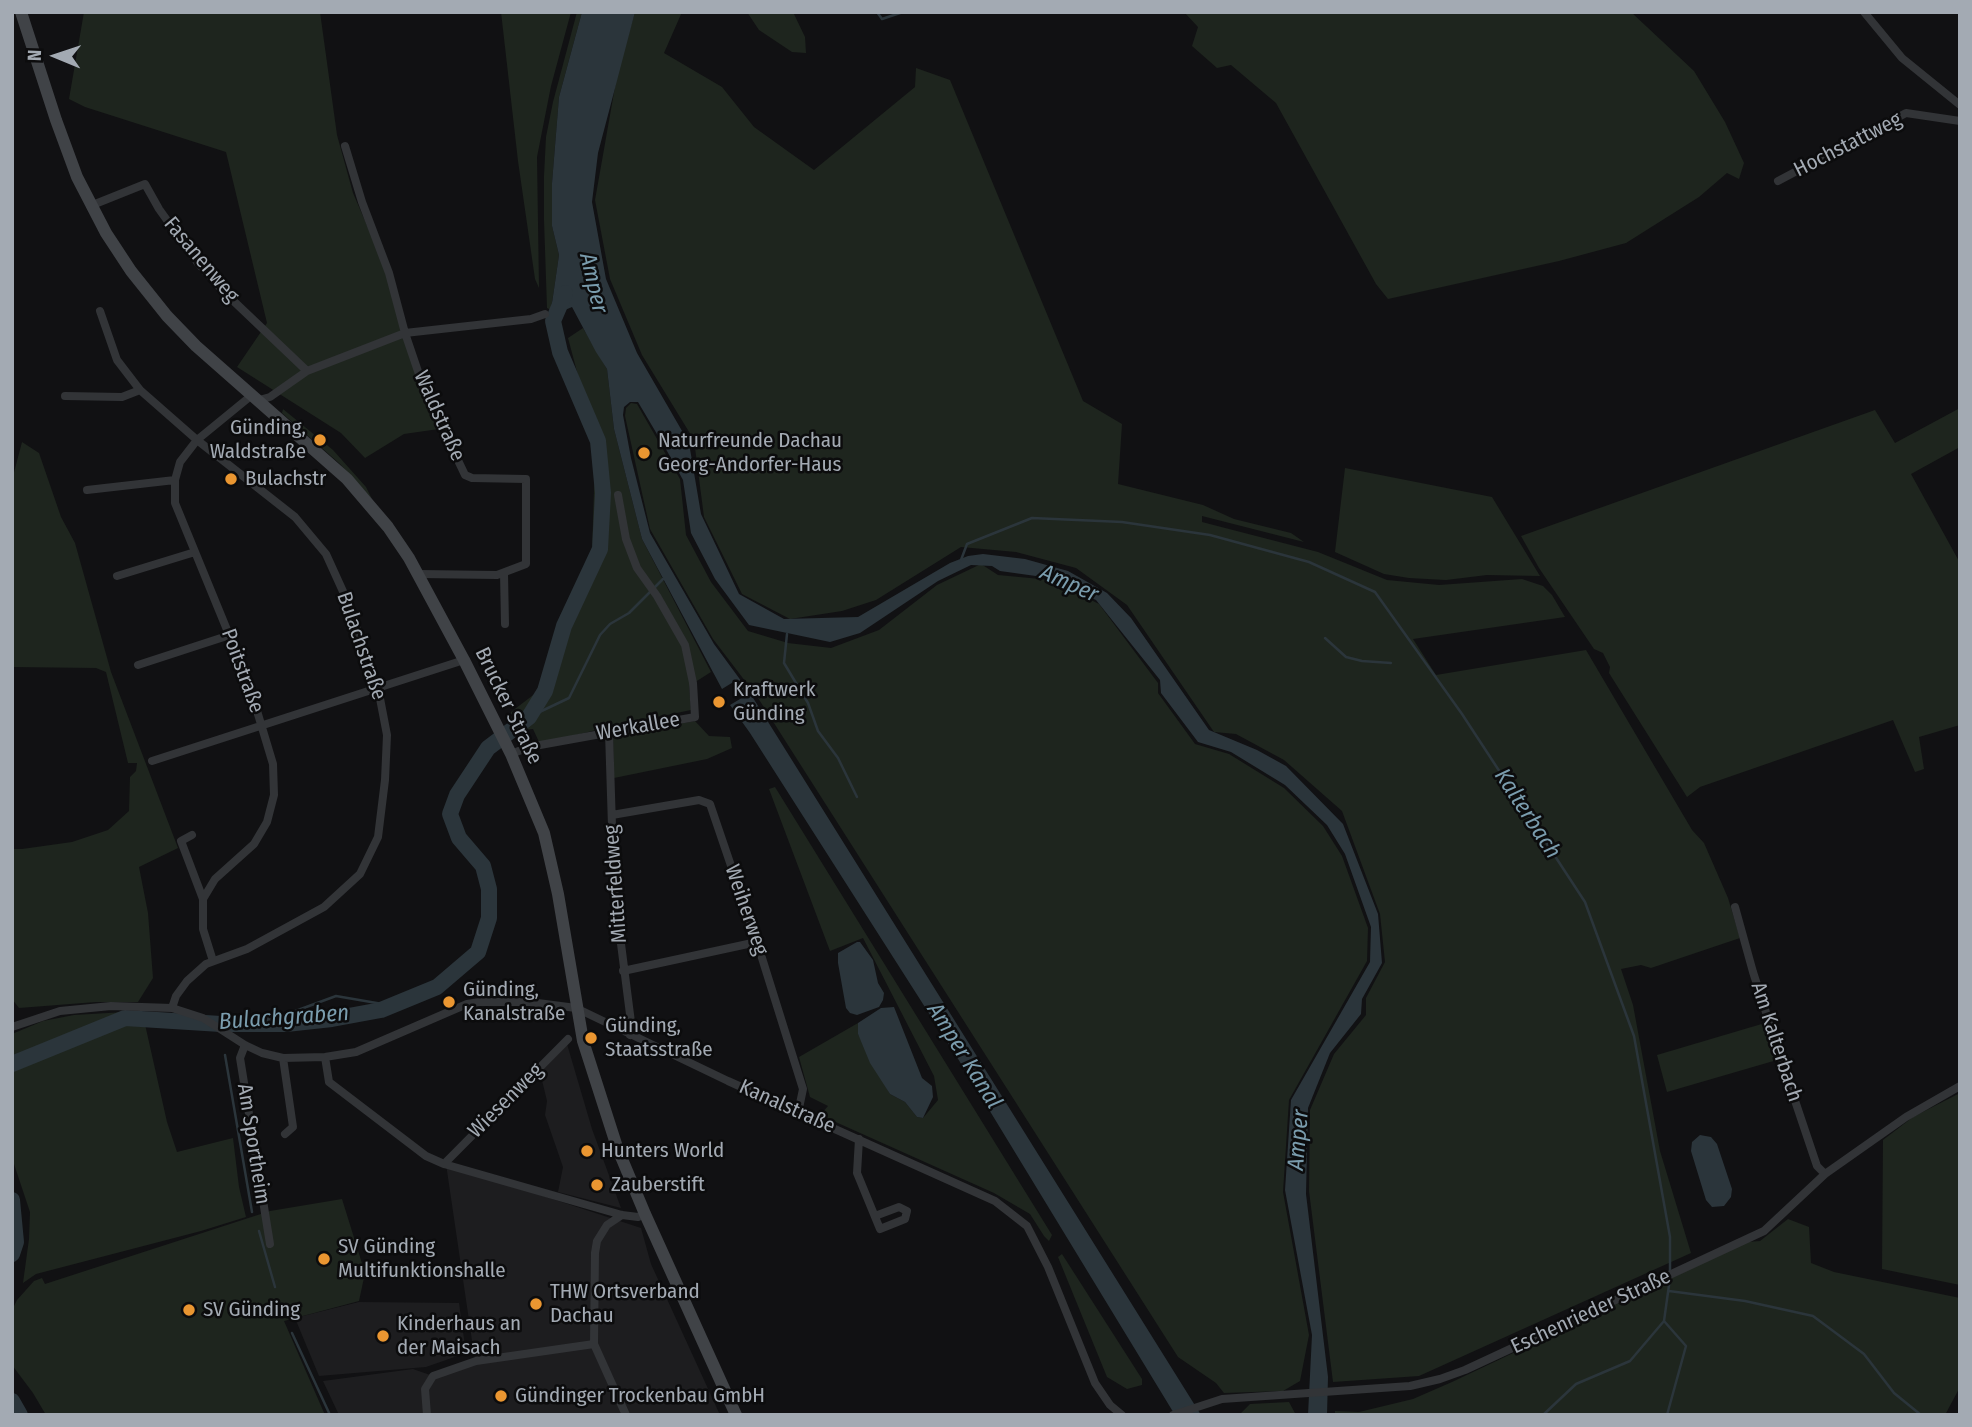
<!DOCTYPE html>
<meta charset="utf-8">
<style>
body{margin:0}
#map{position:relative;width:1972px;height:1427px;overflow:hidden;background:#111113;font-family:"Fira Sans Condensed",sans-serif}
canvas{display:block}
.frame{position:absolute;inset:0;border:14px solid #a3aab3;pointer-events:none}
.north{position:absolute;left:21px;top:21px;width:70px;height:70px;-webkit-text-stroke:5px #0c0c0d;paint-order:stroke;rotate:272deg;font-size:19px;font-weight:700;line-height:28px;text-align:center;color:#a3aab3}
.north::after{content:'';display:block;margin:auto;width:24px;height:32px;background:#a3aab3;clip-path:polygon(50% 0,100% 100%,50% 72%,0 100%)}
</style>
<div id="map">
<canvas width="1972" height="1427"></canvas>
<div class="frame"></div>
<div class="north">N</div>
</div>
<script>
const context = document.querySelector('canvas').getContext('2d');
context.lineJoin = 'round';
function fillPath(path, color) {
  context.fillStyle = color;
  context.fill(path, 'evenodd');
}
function poly(rows) {
  const path = new Path2D();
  for (const r of rows) {
    path.moveTo(r[0], r[1]);
    for (let i = 2; i < r.length; i += 2) path.lineTo(r[i], r[i + 1]);
  }
  return path;
}
function trace(path, color, width, dash) {
  context.strokeStyle = color;
  context.lineWidth = width;
  context.lineCap = dash ? 'butt' : 'round';
  context.setLineDash(dash || []);
  context.stroke(path);
}
function drawText(font, color, halo, rows, align = 'center') {
  context.font = font + ' "Fira Sans Condensed",sans-serif';
  context.lineWidth = 5;
  context.setLineDash([]);
  context.textBaseline = 'middle';
  context.strokeStyle = halo;
  context.fillStyle = color;
  for (const [text, x, y, turn = 0] of rows) {
    context.save();
    context.translate(x, y);
    context.rotate((+turn || 0) * Math.PI / 180);
    context.textAlign = isNaN(turn) ? turn : align;
    if (halo) context.strokeText(text, 0, 0);
    context.fillText(text, 0, 0);
    context.restore();
  }
}
const built = poly([
 [567,1044,592,1129,621,1208,558,1192,563,1167,545,1115,547,1101,540,1072],
 [446,1164,641,1228,651,1264,720,1415,339,1415,323,1381,413,1369,433,1376,475,1361],
 [359,1302,459,1303,466,1353,426,1367,319,1376,295,1318]
]);
const green = poly([
 [84,12,320,12,337,135,353,193,384,265,439,429,404,434,365,458,341,433,237,367,267,323,226,152,85,107,69,99],
 [501,12,571,12,551,86,537,157,539,288,535,279,518,161],
 [577,12,582,12,559,97,552,183,552,226,559,255,551,310,547,308,544,220,544,176,546,137,553,102],
 [635,12,682,12,664,53,722,87,754,127,814,170,915,87,916,68,950,80,1083,401,1122,424,1118,484,1203,505,1234,519,1291,533,1304,542,1202,516,1202,522,1318,552,1387,580,1439,585,1522,579,1543,586,1552,595,1565,617,1413,639,1436,675,1586,650,1692,830,1704,843,1728,898,1740,938,1651,968,1641,965,1621,969,1633,1005,1660,1151,1691,1253,1419,1376,1333,1382,1309,1191,1310,1110,1334,1054,1366,1015,1366,998,1385,962,1380,914,1342,811,1284,760,1236,734,1214,732,1127,605,1076,568,1016,552,961,547,876,600,842,611,790,619,742,594,704,517,694,440,642,355,610,279,595,200,618,70],
 [747,12,793,12,805,37,806,53,792,52,759,30],
 [1184,12,1631,12,1694,71,1725,122,1744,163,1739,179,1727,173,1699,197,1626,243,1559,261,1388,299,1376,284,1276,103,1231,65,1217,68,1192,46,1198,27],
 [583,328,607,369,614,429,642,539,711,672,689,686,691,710,604,728,540,744,533,729,514,731,509,722,511,712,541,689,556,627,592,552,595,458,587,409,568,338],
 [631,403,637,404,680,479,686,535,711,582,748,631,788,643,831,648,879,630,937,585,981,564,998,575,1051,580,1099,604,1158,683,1158,693,1195,744,1229,754,1284,788,1323,826,1342,856,1368,928,1367,961,1289,1100,1283,1192,1309,1335,1300,1381,1283,1391,1224,1393,1216,1383,1178,1357,758,698,713,639,650,529,625,416,626,408],
 [1960,408,1960,447,1911,474,1960,563,1960,725,1919,737,1924,769,1915,772,1893,720,1700,787,1687,797,1609,673,1610,667,1603,653,1594,649,1539,568,1521,536,1875,410,1895,443],
 [283,409,333,450,366,487,372,499,340,464,282,413],
 [22,442,39,453,61,517,75,543,111,672,178,848,139,867,148,913,153,978,138,1002,96,1002,19,1008,12,999,12,849,22,849,72,842,108,830,129,811,130,777,136,771,137,763,128,763,106,672,96,668,12,667,12,480],
 [1345,468,1492,497,1540,576,1487,575,1446,580,1409,578,1384,574,1335,552],
 [695,721,709,736,730,737,732,748,707,759,614,778,613,736],
 [775,787,1052,1235,1049,1241,1044,1236,1030,1214,994,1193,820,1115,828,1106,810,1097,799,1057,858,1023,858,1034,890,1094,905,1102,917,1117,923,1118,938,1100,934,1076,863,938,830,951,769,789],
 [142,1011,167,1122,177,1152,233,1138,239,1187,246,1217,201,1231,36,1274,23,1283,29,1239,30,1212,12,1158,12,1034,43,1021,74,1015],
 [1765,1023,1777,1060,1667,1092,1657,1055],
 [1960,1093,1960,1285,1882,1269,1883,1140,1913,1117],
 [342,1199,365,1273,359,1301,284,1321,325,1415,46,1415,33,1393,12,1365,12,1310,17,1300,34,1281,42,1278,45,1284,270,1211],
 [1788,1219,1809,1227,1811,1263,1834,1272,1960,1298,1960,1387,1945,1415,1335,1415,1335,1411,1359,1412,1413,1399,1452,1382,1747,1242,1760,1241],
 [1062,1254,1142,1379,1142,1385,1127,1389,1107,1377,1058,1257],
 [1289,1402,1296,1415,1239,1415,1250,1404]
]);
const water = poly([
 [582,12,635,12,598,153,592,202,606,279,637,353,689,443,701,514,739,594,784,619,858,617,950,563,968,556,983,554,1025,559,1068,571,1107,593,1131,618,1209,730,1257,750,1286,766,1343,824,1378,914,1382,963,1362,999,1361,1014,1330,1053,1308,1108,1306,1194,1328,1377,1327,1415,1308,1415,1312,1335,1285,1190,1291,1100,1370,962,1371,927,1345,854,1327,825,1285,785,1231,752,1198,742,1161,693,1160,680,1096,600,1043,577,1000,571,992,566,971,565,938,581,860,633,830,642,749,625,715,579,691,533,683,480,667,451,638,402,630,402,624,407,623,415,631,458,650,533,714,644,750,693,1201,1415,1175,1415,960,1062,750,733,730,705,745,696,735,681,722,689,642,539,614,429,607,369,596,352,572,307,558,313,551,310,559,255,552,226,552,183,559,97],
 [857,942,860,942,873,960,878,983,884,993,883,1000,879,1007,857,1015,850,1013,846,1008,838,963,838,953],
 [894,1007,922,1078,932,1086,933,1097,923,1118,917,1117,905,1102,890,1094,870,1063,858,1034,858,1023,881,1008],
 [1700,1135,1711,1137,1717,1144,1732,1189,1731,1197,1724,1206,1712,1207,1706,1200,1691,1151,1692,1142]
]);
const stream = poly([
 [877,12,882,19,903,12],
 [961,560,967,544,1032,518,1122,522,1210,535,1309,562,1375,592,1462,714,1585,902,1634,1036,1670,1237,1670,1271],
 [787,634,784,663,808,703,818,731,838,758,857,797],
 [1325,638,1346,657,1362,661,1391,663],
 [529,717,569,698,600,635,610,624,629,613,663,579],
 [286,1024,290,1013,336,996,394,1006],
 [225,1055,252,1212],
 [259,1231,275,1287],
 [1669,1291,1745,1301,1813,1316,1864,1354,1894,1393,1921,1415],
 [1664,1321,1686,1346,1667,1415],
 [292,1333,330,1415],
 [1543,1415,1576,1384,1630,1361,1664,1321,1670,1278]
]);
const river = poly([
 [12,1064,125,1018,221,1024,286,1024,332,1019,381,1010,437,987,478,952,489,918,489,889,483,866,459,838,450,814,457,795,488,748,529,717,545,691,564,626,600,549,603,493,598,441,560,352,553,321,565,293],
 [12,1200,16,1242,12,1254],
 [12,1401,20,1415]
]);
const street = poly([
 [1864,12,1902,58,1960,105],
 [345,146,362,202,389,273,405,333,531,319,545,314],
 [1778,181,1906,113,1960,121],
 [90,206,145,184,159,209,197,262,223,291,307,371],
 [100,311,117,360,140,390,197,440,295,517,326,554,346,598,378,688,387,735,385,780,378,837,360,874,324,907,247,949,206,964,187,981,176,996,172,1008],
 [65,396,122,397,140,390],
 [259,400,270,397,307,371,405,333,424,389,465,475,472,478,526,479,526,564,497,575,419,574],
 [87,490,175,480],
 [504,573,505,624],
 [117,576,195,552],
 [138,665,230,635],
 [609,732,614,889,632,1030,630,1035],
 [511,754,529,747,695,717,693,683,685,645,657,596,637,568,626,539,618,495],
 [152,761,464,660],
 [612,815,699,800,710,804,757,942,803,1089,798,1113],
 [192,835,181,841,203,899],
 [1735,907,1753,972,1782,1062,1817,1166,1825,1174],
 [213,961,203,929,203,899,215,879,254,844,267,822,274,795,273,764,248,681,175,503,175,480,180,462,197,440,252,395],
 [623,971,757,942],
 [12,1027,60,1011,111,1006,172,1008,203,1018,245,1045,262,1053,283,1058,325,1057,356,1052,467,1004,480,1002,530,1002,576,1008,728,1081,995,1201,1027,1226,1048,1267,1095,1383,1110,1405,1122,1415],
 [245,1045,240,1058,270,1244],
 [325,1057,329,1082,426,1156,444,1164,622,1215,638,1217,645,1214],
 [283,1058,293,1127,285,1134],
 [859,1139,857,1173,880,1229,905,1219,907,1211,899,1207,875,1216],
 [444,1164,568,1039],
 [622,1215,607,1225,597,1241,595,1253,594,1344,626,1415],
 [427,1415,425,1389,433,1376,476,1361,594,1344],
 [1173,1415,1222,1399,1410,1386,1440,1379,1465,1370,1764,1231,1825,1174,1906,1117,1960,1086]
]);
const secondary = poly([
 [21,12,56,120,77,177,106,233,131,271,167,316,196,346,347,479,388,527,409,558,464,660,511,754,544,833,558,894,583,1041,617,1147,645,1214,736,1415]
]);
const markers = [
 [320,440,7,"#ea9631"],
 [644,453,7,"#ea9631"],
 [231,479,7,"#ea9631"],
 [719,702,7,"#ea9631"],
 [449,1002,7,"#ea9631"],
 [591,1038,7,"#ea9631"],
 [587,1151,7,"#ea9631"],
 [597,1185,7,"#ea9631"],
 [324,1259,7,"#ea9631"],
 [536,1304,7,"#ea9631"],
 [189,1310,7,"#ea9631"],
 [383,1336,7,"#ea9631"],
 [501,1396,7,"#ea9631"]
];
const streetNames = [
 ["Hochstattweg",1848,145,-27],
 ["Fasanenweg",201,260,50],
 ["Waldstraße",439,416,66],
 ["Bulachstraße",361,646,71],
 ["Poitstraße",242,671,70],
 ["Brucker Straße",508,706,64],
 ["Werkallee",638,727,-10],
 ["Mitterfeldweg",616,884,-94],
 ["Weiherweg",746,910,71],
 ["Am Kalterbach",1776,1042,72],
 ["Wiesenweg",506,1101,-45],
 ["Kanalstraße",787,1107,24],
 ["Am Sportheim",253,1144,81],
 ["Eschenrieder Straße",1591,1312,-25]
];
const poiNames = [
 ["Günding,",306,428,"right"],
 ["Waldstraße",306,452,"right"],
 ["Naturfreunde Dachau",658,441],
 ["Georg-Andorfer-Haus",658,465],
 ["Bulachstr",245,479],
 ["Kraftwerk",733,690],
 ["Günding",733,714],
 ["Günding,",463,990],
 ["Kanalstraße",463,1014],
 ["Günding,",605,1026],
 ["Staatsstraße",605,1050],
 ["Hunters World",601,1151],
 ["Zauberstift",611,1185],
 ["SV Günding",338,1247],
 ["Multifunktionshalle",338,1271],
 ["THW Ortsverband",550,1292],
 ["Dachau",550,1316],
 ["SV Günding",203,1310],
 ["Kinderhaus an",397,1324],
 ["der Maisach",397,1348],
 ["Gündinger Trockenbau GmbH",515,1396]
];
const waterNames = [
 ["Amper",593,283,77],
 ["Amper",1069,584,24],
 ["Kalterbach",1527,814,57],
 ["Bulachgraben",284,1018,-4],
 ["Amper Kanal",964,1056,58],
 ["Amper",1299,1140,-85]
];
fillPath(built, '#1d1d1f');
fillPath(green, '#1e251e');
fillPath(water, '#2b353b');
trace(stream, '#2b353b', 2.5);
trace(river, '#2b353b', 16);
trace(street, '#323437', 8);
trace(secondary, '#404347', 12);
for (const [x, y, r, color] of markers) {
  const dot = new Path2D();
  dot.arc(x, y, r, 0, 2 * Math.PI);
  context.fillStyle = color;
  context.fill(dot);
  trace(dot, '#0c0c0d', 2.5);
}
drawText('21px', '#a3aab3', '#0c0c0d', streetNames);
drawText('21px', '#a3aab3', '#0c0c0d', poiNames, 'left');
drawText('italic 23px', '#7a9cad', '#0c0c0d', waterNames);
</script>
